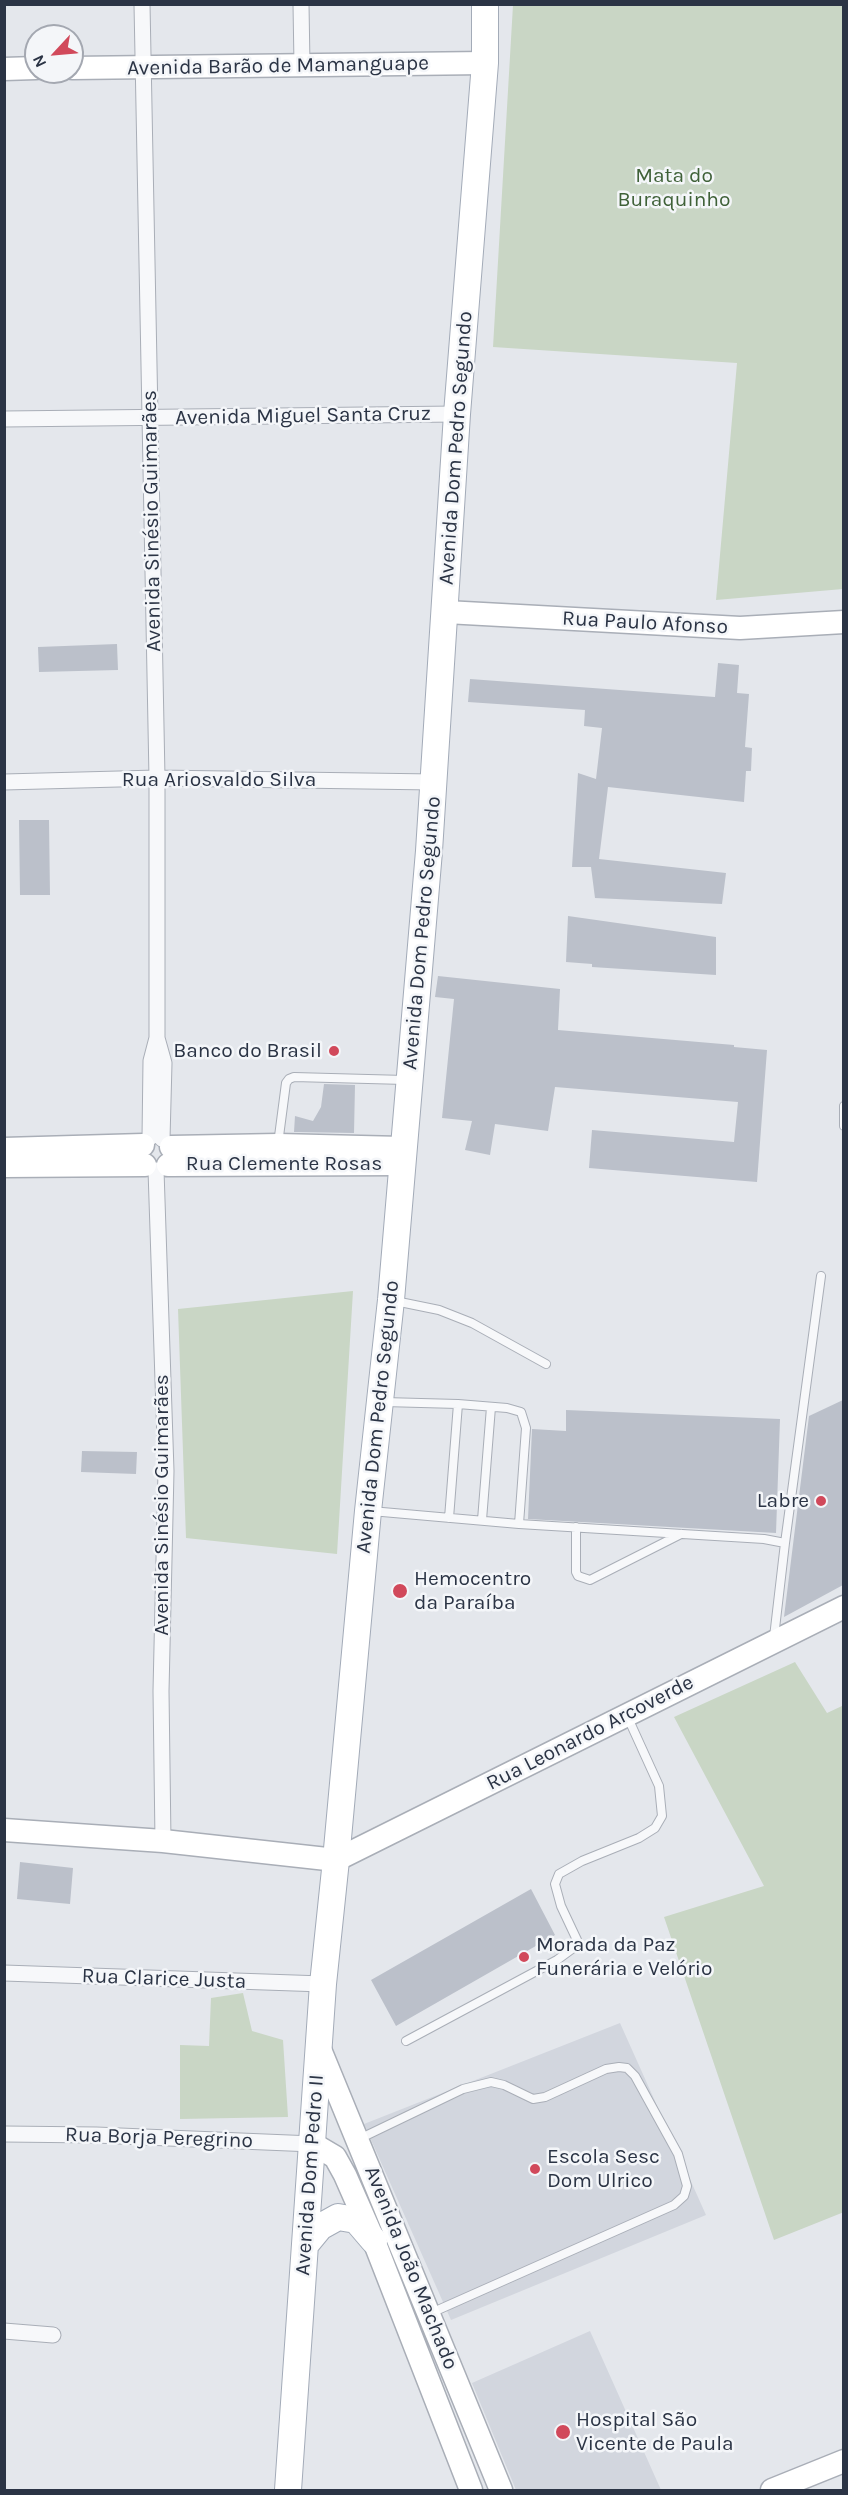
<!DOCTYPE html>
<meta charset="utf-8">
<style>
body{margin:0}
#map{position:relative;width:848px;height:2495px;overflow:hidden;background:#e4e7ec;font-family:Karla,sans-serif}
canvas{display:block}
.frame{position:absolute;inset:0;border:6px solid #2b3445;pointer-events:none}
.north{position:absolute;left:24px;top:24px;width:60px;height:60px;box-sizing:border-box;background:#f4f6f9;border:2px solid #a4a8b1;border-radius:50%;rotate:244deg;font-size:16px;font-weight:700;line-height:24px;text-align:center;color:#2b3445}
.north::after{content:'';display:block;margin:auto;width:21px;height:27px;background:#d1495b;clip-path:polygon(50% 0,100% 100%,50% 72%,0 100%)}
</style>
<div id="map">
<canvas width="848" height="2495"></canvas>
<div class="frame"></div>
<div class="north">N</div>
</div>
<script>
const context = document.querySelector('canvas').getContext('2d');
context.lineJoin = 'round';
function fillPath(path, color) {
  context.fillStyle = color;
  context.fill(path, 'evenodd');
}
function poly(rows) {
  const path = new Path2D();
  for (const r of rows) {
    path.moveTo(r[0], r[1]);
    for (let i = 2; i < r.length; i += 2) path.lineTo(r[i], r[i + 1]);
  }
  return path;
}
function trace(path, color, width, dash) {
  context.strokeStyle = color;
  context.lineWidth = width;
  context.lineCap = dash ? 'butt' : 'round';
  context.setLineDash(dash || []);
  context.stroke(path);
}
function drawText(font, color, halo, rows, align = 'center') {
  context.font = font + ' Karla,sans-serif';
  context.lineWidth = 5;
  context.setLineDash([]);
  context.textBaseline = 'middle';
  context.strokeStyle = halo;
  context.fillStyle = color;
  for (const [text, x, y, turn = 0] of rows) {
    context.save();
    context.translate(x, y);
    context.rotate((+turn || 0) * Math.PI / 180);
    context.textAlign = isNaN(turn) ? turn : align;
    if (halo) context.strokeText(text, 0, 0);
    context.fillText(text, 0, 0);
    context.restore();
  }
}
const built = poly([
 [620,2023,706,2215,451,2320,364,2124],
 [590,2331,661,2490,516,2490,472,2383]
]);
const green = poly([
 [513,5,843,5,843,589,716,600,737,363,493,347],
 [353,1291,337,1554,186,1538,178,1309],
 [795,1662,827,1713,842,1706,843,1709,844,2212,774,2240,664,1917,764,1886,674,1717],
 [243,1993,252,2031,283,2040,288,2117,180,2119,180,2045,209,2046,211,1998]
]);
const building = poly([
 [117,644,118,670,39,672,38,647],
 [718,663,739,665,737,693,749,694,745,747,752,748,751,771,746,771,744,802,608,787,599,859,726,873,722,904,595,898,591,867,572,867,578,773,596,779,602,728,584,726,585,710,468,702,470,679,715,697],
 [19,820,49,820,50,895,20,895],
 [568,916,716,937,716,975,592,967,592,964,566,962],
 [438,976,560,989,558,1030,734,1045,734,1047,767,1050,757,1182,589,1168,592,1130,734,1142,738,1102,555,1087,548,1131,495,1124,490,1155,465,1150,472,1121,442,1118,454,999,435,997],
 [324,1084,355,1085,354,1133,294,1132,295,1116,313,1121,321,1107],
 [843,1400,843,1585,784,1617,809,1416],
 [566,1410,780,1419,776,1533,528,1519,532,1429,566,1431],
 [82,1451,137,1452,136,1474,81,1472],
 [20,1862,73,1868,70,1904,17,1899],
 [531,1889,555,1935,396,2026,371,1980]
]);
const lane = poly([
 [844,1106,844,1126],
 [278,1144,286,1083,289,1079,294,1077,405,1080],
 [395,1301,439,1310,472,1323,546,1364],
 [384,1402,458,1404,507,1408,521,1412,526,1428,519,1524],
 [371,1511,519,1524,764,1539,785,1543,774,1637],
 [449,1518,458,1404],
 [482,1520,491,1407],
 [576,1527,576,1572,578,1576,590,1580,681,1534],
 [785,1543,821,1276],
 [406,2041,557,1960,572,1949,577,1940,561,1906,555,1884,559,1874,582,1861,639,1838,655,1828,662,1816,659,1786,628,1718],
 [359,2139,463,2089,491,2082,504,2085,533,2099,545,2097,606,2069,619,2067,627,2068,635,2076,678,2154,687,2186,684,2196,674,2205,431,2313]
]);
const street = poly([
 [142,4,157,778,157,1038,164,1063,162,1139],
 [301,4,302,65],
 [4,419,457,414],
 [4,782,157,778,434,782],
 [150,1138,151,1061,157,1038],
 [156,1170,166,1471,161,1691,163,1841],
 [4,1973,323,1984],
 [4,2134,96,2135,313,2144],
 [4,2331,53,2335]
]);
const secondary = poly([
 [72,68,485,63],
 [4,69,36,68],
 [446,612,740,628,844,622],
 [171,1147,278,1145,402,1148],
 [4,1149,143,1145],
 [168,1165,401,1164],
 [4,1166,145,1165],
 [4,1830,163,1841,336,1860,844,1607],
 [319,2047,501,2490],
 [313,2144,335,2157,345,2175,374,2241,471,2490],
 [772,2490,844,2461]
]);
const primary = poly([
 [306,2244,320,2227,338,2217,356,2220,374,2241],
 [288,2490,323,1984,336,1860,368,1511,391,1300,429,851,457,414,485,63,485,4]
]);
const markers = [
 [334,1051,6,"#d1495b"],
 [821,1501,6,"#d1495b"],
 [400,1591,8,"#d1495b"],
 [524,1957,6,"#d1495b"],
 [535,2169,6,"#d1495b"],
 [563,2432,8,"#d1495b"]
];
const streetNames = [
 ["Avenida Barão de Mamanguape",278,66,-1],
 ["Avenida Miguel Santa Cruz",303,416,-1],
 ["Avenida Dom Pedro Segundo",456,448,-86],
 ["Avenida Sinésio Guimarães",152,521,-91],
 ["Rua Paulo Afonso",645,623,3],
 ["Rua Ariosvaldo Silva",219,780],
 ["Avenida Dom Pedro Segundo",422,933,-85],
 ["Rua Clemente Rosas",284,1164],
 ["Avenida Dom Pedro Segundo",378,1417,-84],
 ["Avenida Sinésio Guimarães",162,1505,-90],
 ["Rua Leonardo Arcoverde",590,1733,-27],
 ["Rua Clarice Justa",164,1979,2],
 ["Rua Borja Peregrino",159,2138,2],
 ["Avenida Dom Pedro II",310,2175,-86],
 ["Avenida João Machado",411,2268,68]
];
const parkNames = [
 ["Mata do",674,176],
 ["Buraquinho",674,200]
];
const poiNames = [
 ["Banco do Brasil",322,1051,"right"],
 ["Labre",809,1501,"right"],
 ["Hemocentro",414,1579],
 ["da Paraíba",414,1603],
 ["Morada da Paz",536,1945],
 ["Funerária e Velório",536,1969],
 ["Escola Sesc",547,2157],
 ["Dom Ulrico",547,2181],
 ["Hospital São",576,2420],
 ["Vicente de Paula",576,2444]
];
fillPath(built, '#d2d6de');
fillPath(green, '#c9d6c5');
fillPath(building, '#bbc0ca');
trace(lane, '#a9aeb7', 10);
trace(street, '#a9aeb7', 17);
trace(secondary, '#a9aeb7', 25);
trace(primary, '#a3abb8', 28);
trace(lane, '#f7f8fa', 8);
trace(street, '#f7f8fa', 15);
trace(secondary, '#fff', 22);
trace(primary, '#fff', 26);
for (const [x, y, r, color] of markers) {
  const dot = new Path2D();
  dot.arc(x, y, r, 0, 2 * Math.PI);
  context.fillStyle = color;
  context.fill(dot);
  trace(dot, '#f4f6f9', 2);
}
drawText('21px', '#2b3445', '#f4f6f9', streetNames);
drawText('21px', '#3f6138', '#f4f6f9', parkNames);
drawText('21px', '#2b3445', '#f4f6f9', poiNames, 'left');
</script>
